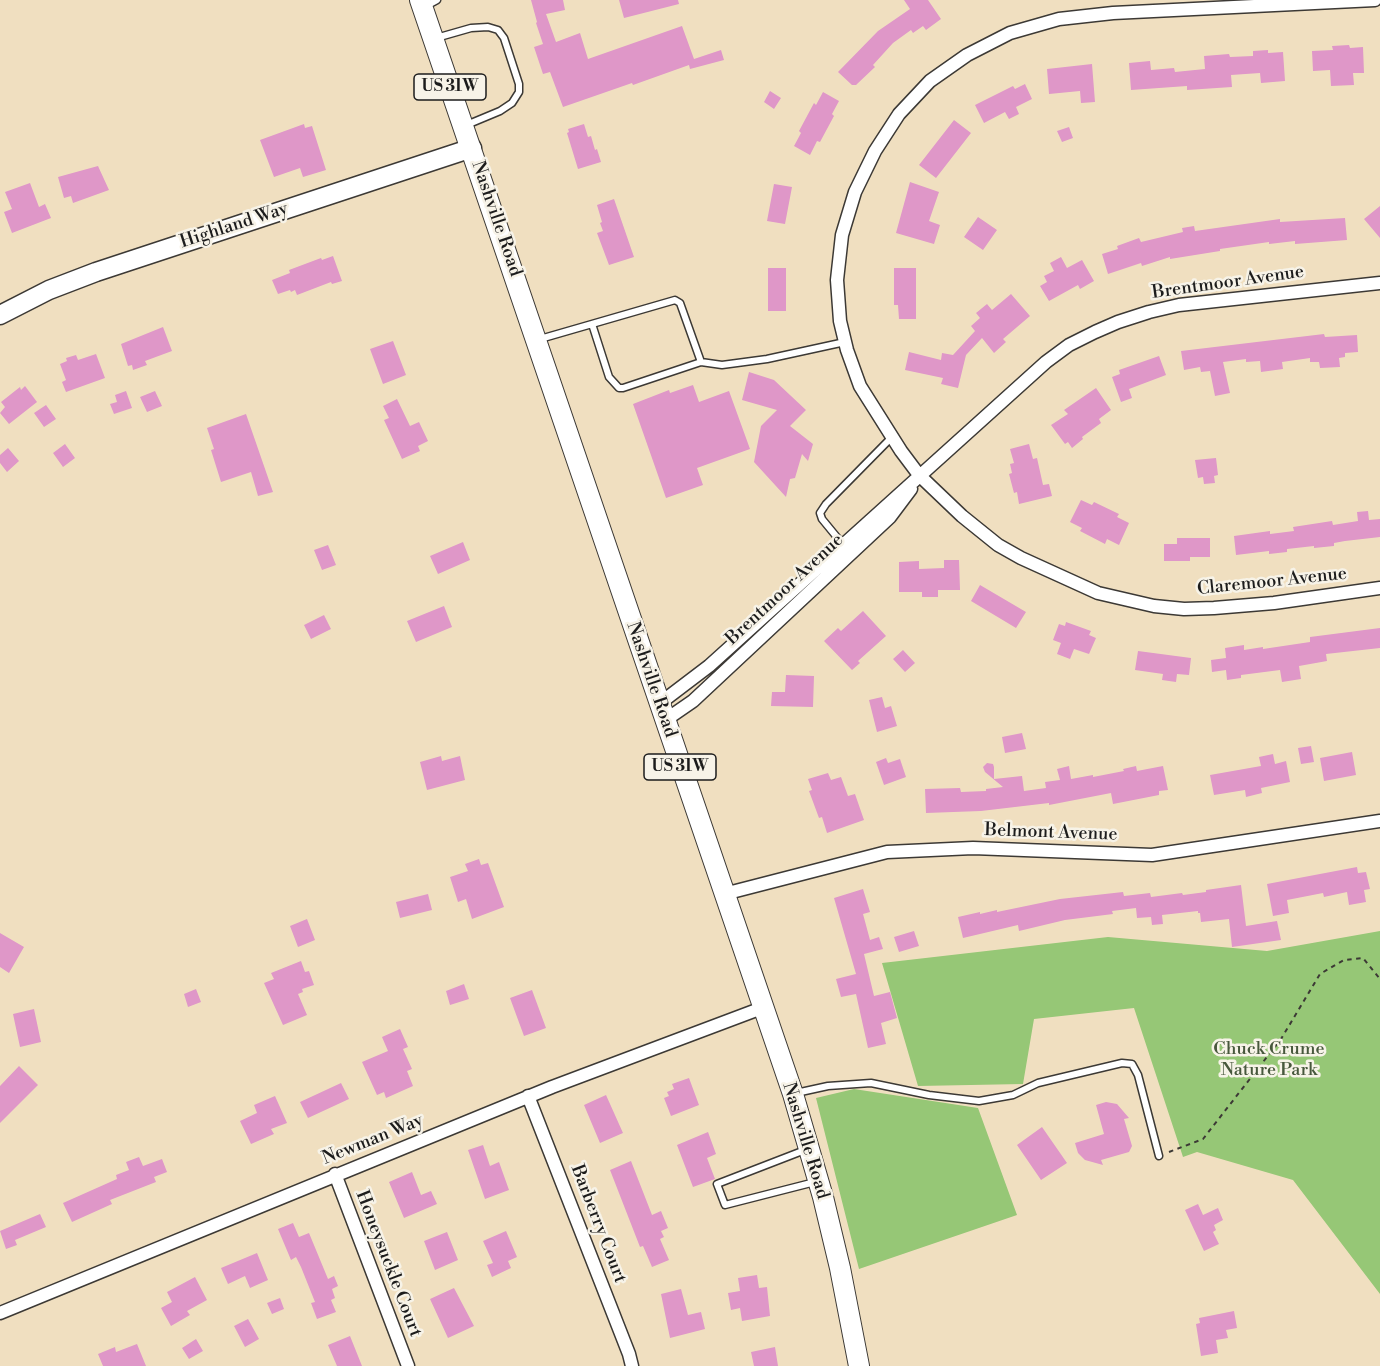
<!DOCTYPE html>
<style>
body{margin:0}
canvas{display:block;background:#f0dfc0}
</style>
<canvas width="1380" height="1366"></canvas>
<script>
const context = document.querySelector('canvas').getContext('2d');
context.lineJoin = 'round';
function fillPath(path, color) {
  context.fillStyle = color;
  context.fill(path, 'evenodd');
}
function poly(rows) {
  const path = new Path2D();
  for (const r of rows) {
    path.moveTo(r[0], r[1]);
    for (let i = 2; i < r.length; i += 2) path.lineTo(r[i], r[i + 1]);
  }
  return path;
}
function trace(path, color, width, dash) {
  context.strokeStyle = color;
  context.lineWidth = width;
  context.lineCap = dash ? 'butt' : 'round';
  context.setLineDash(dash || []);
  context.stroke(path);
}
function drawText(font, color, halo, rows, align = 'center') {
  context.font = font + ' "Libre Bodoni",serif';
  context.lineWidth = 5;
  context.setLineDash([]);
  context.textBaseline = 'middle';
  context.strokeStyle = halo;
  context.fillStyle = color;
  for (const [text, x, y, turn = 0] of rows) {
    context.save();
    context.translate(x, y);
    context.rotate((+turn || 0) * Math.PI / 180);
    context.textAlign = isNaN(turn) ? turn : align;
    if (halo) context.strokeText(text, 0, 0);
    context.fillText(text, 0, 0);
    context.restore();
  }
}
const green = poly([
 [1380,931,1380,1294,1293,1180,1197,1152,1183,1157,1134,1008,1034,1019,1023,1084,918,1086,882,963,1108,937,1267,951],
 [854,1089,978,1108,1017,1215,859,1269,816,1098]
]);
const building = poly([
 [531,0,563,0,565,10,546,14,556,42,580,33,588,59,682,26,694,59,721,50,724,60,690,69,689,65,633,85,632,83,563,107,550,72,543,74,534,47,543,44,536,23,537,22],
 [619,0,678,0,679,4,624,18],
 [904,0,928,0,941,19,926,30,923,26,913,33,911,30,893,43,873,65,875,67,856,85,852,85,838,72,878,31,910,9],
 [1349,45,1350,48,1363,47,1364,73,1353,73,1354,85,1331,86,1330,70,1313,71,1312,51,1333,50,1332,46],
 [1268,50,1268,53,1283,52,1285,81,1261,83,1260,73,1231,75,1232,87,1187,90,1187,86,1131,90,1129,63,1150,61,1151,70,1174,68,1175,72,1205,69,1204,56,1229,54,1230,57,1253,56,1253,51],
 [1092,64,1095,102,1081,103,1080,91,1049,94,1047,69],
 [1025,84,1032,99,1016,107,1019,114,1009,119,1005,112,984,123,975,105,1013,86,1015,89],
 [770,91,781,98,774,109,764,102],
 [823,92,839,101,832,114,834,116,820,142,817,141,810,155,794,146,801,133,799,131,814,103,816,105],
 [954,120,971,133,936,178,919,165],
 [304,124,305,128,312,126,326,170,303,177,300,168,274,177,260,140],
 [584,124,588,137,591,136,595,150,597,149,601,162,578,169,567,133,569,132,568,129],
 [1069,127,1073,138,1062,142,1057,131],
 [98,166,109,190,73,203,71,196,64,198,58,177],
 [910,182,939,192,929,221,940,225,934,244,896,233],
 [30,183,39,207,45,204,51,218,12,233,4,212,12,209,5,192],
 [774,184,792,187,785,224,767,221],
 [614,199,634,257,609,265,597,233,603,231,600,223,602,222,597,205],
 [1380,206,1380,238,1364,219],
 [978,217,997,230,983,250,964,237],
 [1345,218,1347,240,1295,244,1295,241,1269,244,1269,242,1220,249,1220,251,1170,259,1170,257,1142,266,1141,263,1108,274,1102,254,1118,249,1117,246,1139,238,1141,242,1183,232,1182,228,1194,226,1195,231,1280,219,1280,222],
 [333,256,342,281,332,284,331,282,297,295,295,290,291,292,290,290,278,294,272,280,290,273,289,270,321,258,322,260],
 [1061,257,1067,268,1082,260,1094,281,1080,289,1078,285,1049,301,1040,286,1047,282,1044,276,1054,271,1050,263],
 [768,268,786,268,786,311,768,311],
 [894,268,916,268,916,319,899,319,898,305,894,305],
 [1011,294,1030,316,1003,339,1006,342,994,353,982,338,966,355,958,388,941,384,943,378,905,370,909,352,941,360,942,353,953,355,975,331,971,326,980,318,976,313,987,304,992,310],
 [163,327,172,351,145,361,147,365,133,370,132,365,128,366,121,344],
 [1324,334,1325,337,1357,335,1358,352,1345,353,1345,357,1339,358,1340,367,1320,368,1319,362,1310,362,1310,358,1282,362,1283,369,1261,372,1260,361,1246,362,1246,359,1223,362,1230,393,1215,396,1210,371,1201,372,1200,367,1184,370,1181,351],
 [393,341,406,375,383,384,370,349],
 [96,354,105,378,66,392,62,382,66,380,60,364,67,361,66,358,76,355,78,360],
 [1159,356,1166,375,1129,389,1132,398,1121,402,1112,377,1120,374,1119,370],
 [749,372,774,380,806,410,790,426,813,444,808,461,802,454,795,478,790,479,786,497,754,462,761,426,777,410,742,400],
 [693,385,699,402,729,391,750,449,697,468,703,485,666,498,633,404,669,390,670,393],
 [25,386,37,402,9,424,0,413,5,407,1,402,20,387,21,390],
 [1096,388,1111,410,1099,419,1101,423,1082,437,1083,439,1072,448,1068,442,1065,444,1051,425,1068,414,1064,410],
 [126,391,132,408,114,414,110,404,117,402,115,395],
 [155,391,162,406,147,412,140,397],
 [397,399,410,426,419,422,428,441,418,446,420,451,402,459,384,420,389,418,383,406],
 [46,405,56,419,44,427,34,413],
 [246,414,273,492,258,496,251,472,221,482,211,450,214,449,207,428],
 [65,444,75,458,63,467,53,453],
 [1029,444,1033,459,1037,458,1043,485,1049,484,1052,496,1019,504,1017,492,1014,493,1009,474,1012,473,1010,464,1014,463,1010,449],
 [8,448,19,461,7,472,0,463,0,455],
 [1216,458,1218,475,1214,476,1215,483,1204,484,1203,477,1198,478,1195,460],
 [1081,500,1092,505,1094,502,1119,514,1117,517,1129,523,1119,545,1107,539,1105,544,1080,531,1082,528,1070,522],
 [1368,511,1369,520,1380,519,1380,537,1345,541,1334,543,1334,546,1314,548,1314,546,1287,549,1287,552,1269,554,1269,551,1236,555,1234,536,1270,531,1270,534,1294,531,1293,527,1332,521,1333,525,1358,521,1357,512],
 [1177,538,1210,538,1210,557,1190,557,1190,561,1164,561,1164,544,1177,544],
 [463,542,470,560,438,574,430,556],
 [328,545,336,565,322,570,314,550],
 [944,560,959,560,960,590,938,590,938,597,922,597,922,592,899,592,899,562,919,561,919,569,944,568],
 [980,585,1026,612,1016,628,971,601],
 [444,606,452,627,416,642,407,621],
 [863,611,886,636,858,661,860,663,852,670,824,641,838,628,841,631],
 [324,615,331,629,311,639,304,625],
 [1066,622,1091,631,1089,635,1096,638,1089,654,1074,649,1070,659,1057,654,1061,643,1053,640,1059,624,1065,626],
 [1380,628,1380,648,1326,654,1327,661,1299,666,1301,679,1282,682,1280,670,1241,675,1241,678,1227,680,1226,670,1212,672,1211,660,1226,658,1225,648,1244,645,1244,650,1263,647,1263,649,1310,642,1310,637],
 [903,650,915,663,905,672,893,659],
 [1138,651,1191,658,1189,675,1177,674,1176,682,1162,680,1163,674,1135,670],
 [786,675,814,676,813,707,771,706,772,692,785,692],
 [882,697,885,708,891,706,897,726,877,732,869,700],
 [1022,733,1026,749,1005,753,1002,737],
 [1311,746,1314,762,1301,764,1298,748],
 [1352,752,1356,775,1324,781,1320,758],
 [1273,754,1275,764,1286,761,1290,782,1261,788,1262,793,1246,797,1245,790,1214,795,1210,775,1261,766,1259,757],
 [441,756,442,761,460,756,465,780,427,790,420,762],
 [886,758,888,763,900,759,906,777,884,785,876,762],
 [987,763,993,764,994,767,994,779,1022,776,1024,791,1046,788,1045,782,1060,780,1057,769,1069,766,1071,779,1093,775,1093,777,1124,771,1123,769,1136,766,1137,771,1163,766,1168,790,1159,791,1159,795,1113,804,1111,793,1049,805,1049,803,981,811,926,813,925,789,960,788,961,792,986,791,986,789,1003,787,985,772,983,767],
 [828,773,831,780,841,777,848,796,855,794,864,820,827,833,822,817,819,818,809,791,812,790,808,779],
 [479,859,481,865,488,863,504,907,472,919,466,899,458,902,450,877,468,871,465,864],
 [1357,867,1358,873,1366,872,1370,889,1364,890,1366,902,1349,905,1347,892,1324,897,1323,893,1287,900,1289,913,1273,916,1267,884],
 [1241,885,1246,926,1277,921,1281,940,1232,947,1229,919,1201,922,1200,913,1198,913,1198,911,1162,915,1163,924,1152,925,1151,917,1137,918,1136,908,1112,911,1113,914,1065,920,1019,931,1018,925,963,938,958,917,980,912,980,914,997,910,997,912,1060,899,1123,892,1124,896,1150,893,1151,897,1182,893,1183,895,1206,892,1206,890],
 [863,889,870,912,863,914,870,940,879,937,883,949,864,954,874,996,890,992,897,1018,881,1023,886,1044,868,1048,856,994,841,997,836,979,856,974,834,898],
 [428,894,432,910,400,918,396,902],
 [307,919,315,940,298,947,290,926],
 [914,931,919,946,899,952,894,937],
 [0,933,24,947,9,973,0,967],
 [301,961,305,972,309,971,314,985,302,989,303,992,298,994,307,1015,283,1025,264,983,274,979,271,973],
 [464,984,469,999,450,1005,446,991],
 [196,989,201,1002,188,1007,184,994],
 [532,990,546,1028,524,1036,510,998],
 [34,1009,41,1042,20,1047,13,1014],
 [400,1029,408,1047,403,1049,412,1069,407,1071,413,1086,386,1098,384,1092,377,1095,362,1062,388,1051,382,1037],
 [19,1066,38,1085,0,1123,0,1086],
 [689,1078,699,1105,671,1116,664,1098,669,1096,667,1092,674,1089,672,1084],
 [341,1083,349,1099,308,1118,300,1102],
 [606,1095,623,1133,600,1143,584,1105],
 [275,1096,287,1123,271,1129,274,1134,251,1144,240,1121,257,1113,254,1105],
 [1106,1102,1117,1104,1129,1118,1124,1119,1132,1146,1129,1152,1101,1160,1103,1165,1085,1160,1078,1153,1075,1143,1104,1134,1096,1105],
 [1042,1127,1067,1163,1041,1180,1017,1145],
 [708,1132,716,1154,707,1158,715,1179,693,1187,677,1145],
 [483,1145,490,1166,499,1162,509,1190,485,1199,468,1150],
 [139,1157,143,1166,162,1159,167,1172,154,1177,156,1182,110,1200,112,1204,72,1222,63,1203,117,1179,116,1175,129,1170,126,1162],
 [631,1161,652,1215,661,1211,668,1228,661,1231,664,1237,660,1239,669,1260,652,1267,643,1246,640,1247,610,1170],
 [412,1172,421,1195,431,1191,437,1204,404,1218,389,1182],
 [1198,1204,1203,1215,1218,1208,1223,1220,1214,1225,1216,1230,1213,1232,1219,1244,1204,1251,1185,1210],
 [40,1214,46,1227,15,1240,17,1245,6,1249,0,1231],
 [293,1223,299,1237,309,1233,328,1279,334,1276,338,1286,332,1289,335,1298,331,1300,336,1312,317,1319,311,1303,315,1302,301,1267,296,1257,291,1260,278,1229],
 [506,1231,517,1257,508,1261,511,1268,492,1277,487,1265,493,1263,483,1241],
 [447,1232,458,1260,435,1270,424,1241],
 [257,1253,268,1280,250,1288,245,1276,228,1284,221,1268],
 [757,1275,759,1288,767,1287,770,1316,742,1321,740,1308,731,1310,728,1293,740,1291,738,1278],
 [195,1277,207,1300,187,1311,190,1315,171,1326,161,1308,172,1302,167,1292],
 [454,1288,474,1326,448,1338,430,1299],
 [681,1289,688,1315,701,1312,705,1329,670,1338,661,1294],
 [280,1298,284,1309,272,1314,267,1303],
 [1234,1311,1237,1328,1226,1330,1228,1338,1216,1340,1218,1353,1201,1356,1196,1324,1200,1323,1199,1318],
 [248,1319,259,1339,245,1347,234,1326],
 [350,1336,362,1366,337,1366,328,1345],
 [196,1339,203,1351,189,1359,182,1348],
 [137,1344,146,1366,103,1366,98,1354,115,1347,116,1352],
 [775,1347,778,1366,754,1366,751,1352]
]);
const path = poly([
 [1169,1152,1203,1139,1281,1039,1320,974,1344,960,1363,958,1380,979]
]);
const lane = poly([
 [426,6,437,0],
 [436,38,471,28,488,27,498,30,504,38,519,84,519,92,512,103,500,111,464,126],
 [592,324,675,300,680,303,701,362],
 [540,339,592,324,609,377,619,388,623,388,701,362,722,365,767,359,845,342],
 [845,547,822,519,820,513,826,504,892,437],
 [796,1093,828,1086,871,1083,929,1095,979,1101,1013,1095,1038,1083,1122,1063,1132,1064,1138,1075,1159,1156],
 [805,1150,717,1184,725,1205,815,1182]
]);
const street = poly([
 [1375,0,1113,13,1059,19,1010,33,967,55,930,81,899,114,875,151,855,192,842,235,837,280,840,321,847,350,860,386,901,451,919,475,962,516,998,545,1021,558,1098,593,1154,606,1184,609,1214,608,1274,603,1380,588],
 [659,704,709,666,1046,362,1069,345,1095,332,1118,322,1149,312,1179,305,1380,283],
 [664,721,693,701,890,517,911,489],
 [724,894,887,852,973,848,1152,855,1380,821],
 [528,1096,629,1354,632,1366],
 [335,1174,408,1366],
 [0,1313,552,1087,762,1008]
]);
const secondary = poly([
 [0,315,49,290,96,272,472,148]
]);
const primary = poly([
 [420,0,793,1094,823,1197,840,1268,859,1366]
]);
const shields = [
 [450,87,72],
 [680,767,72]
];
const shieldNames = [
 ["US 31W",450,87],
 ["US 31W",680,767]
];
const streetNames = [
 ["Nashville Road",496,219,71],
 ["Highland Way",234,226,-18],
 ["Brentmoor Avenue",1228,283,-8],
 ["Claremoor Avenue",1272,582,-6],
 ["Brentmoor Avenue",785,590,-43],
 ["Nashville Road",651,680,71],
 ["Belmont Avenue",1051,833,2],
 ["Newman Way",373,1140,-22],
 ["Nashville Road",805,1141,73],
 ["Barberry Court",598,1224,69],
 ["Honeysuckle Court",388,1264,69]
];
const parkNames = [
 ["Chuck Crume",1269,1050],
 ["Nature Park",1269,1071]
];
fillPath(green, '#96c776');
fillPath(building, '#df97c8');
trace(lane, '#3c3935', 9);
trace(street, '#3c3935', 15);
trace(secondary, '#3c3935', 21);
trace(primary, '#3c3935', 22);
trace(path, '#3c3935', 2, [4.5, 4.5]);
trace(lane, '#fff', 6);
trace(street, '#fff', 12);
trace(secondary, '#fff', 18);
trace(primary, '#fff', 20);
for (const [x, y, w] of shields) {
  const box = new Path2D();
  box.roundRect(x - w / 2, y - 13, w, 26, 4.5);
  context.fillStyle = '#f7f3e8';
  context.fill(box);
  trace(box, '#1c1c1c', 1.5);
}
drawText('bold 16px', '#1c1c1c', null, shieldNames);
drawText('18px', '#1c1c1c', '#f7f3e8', streetNames);
drawText('18px', '#47583c', '#f7f3e8', parkNames);
</script>
